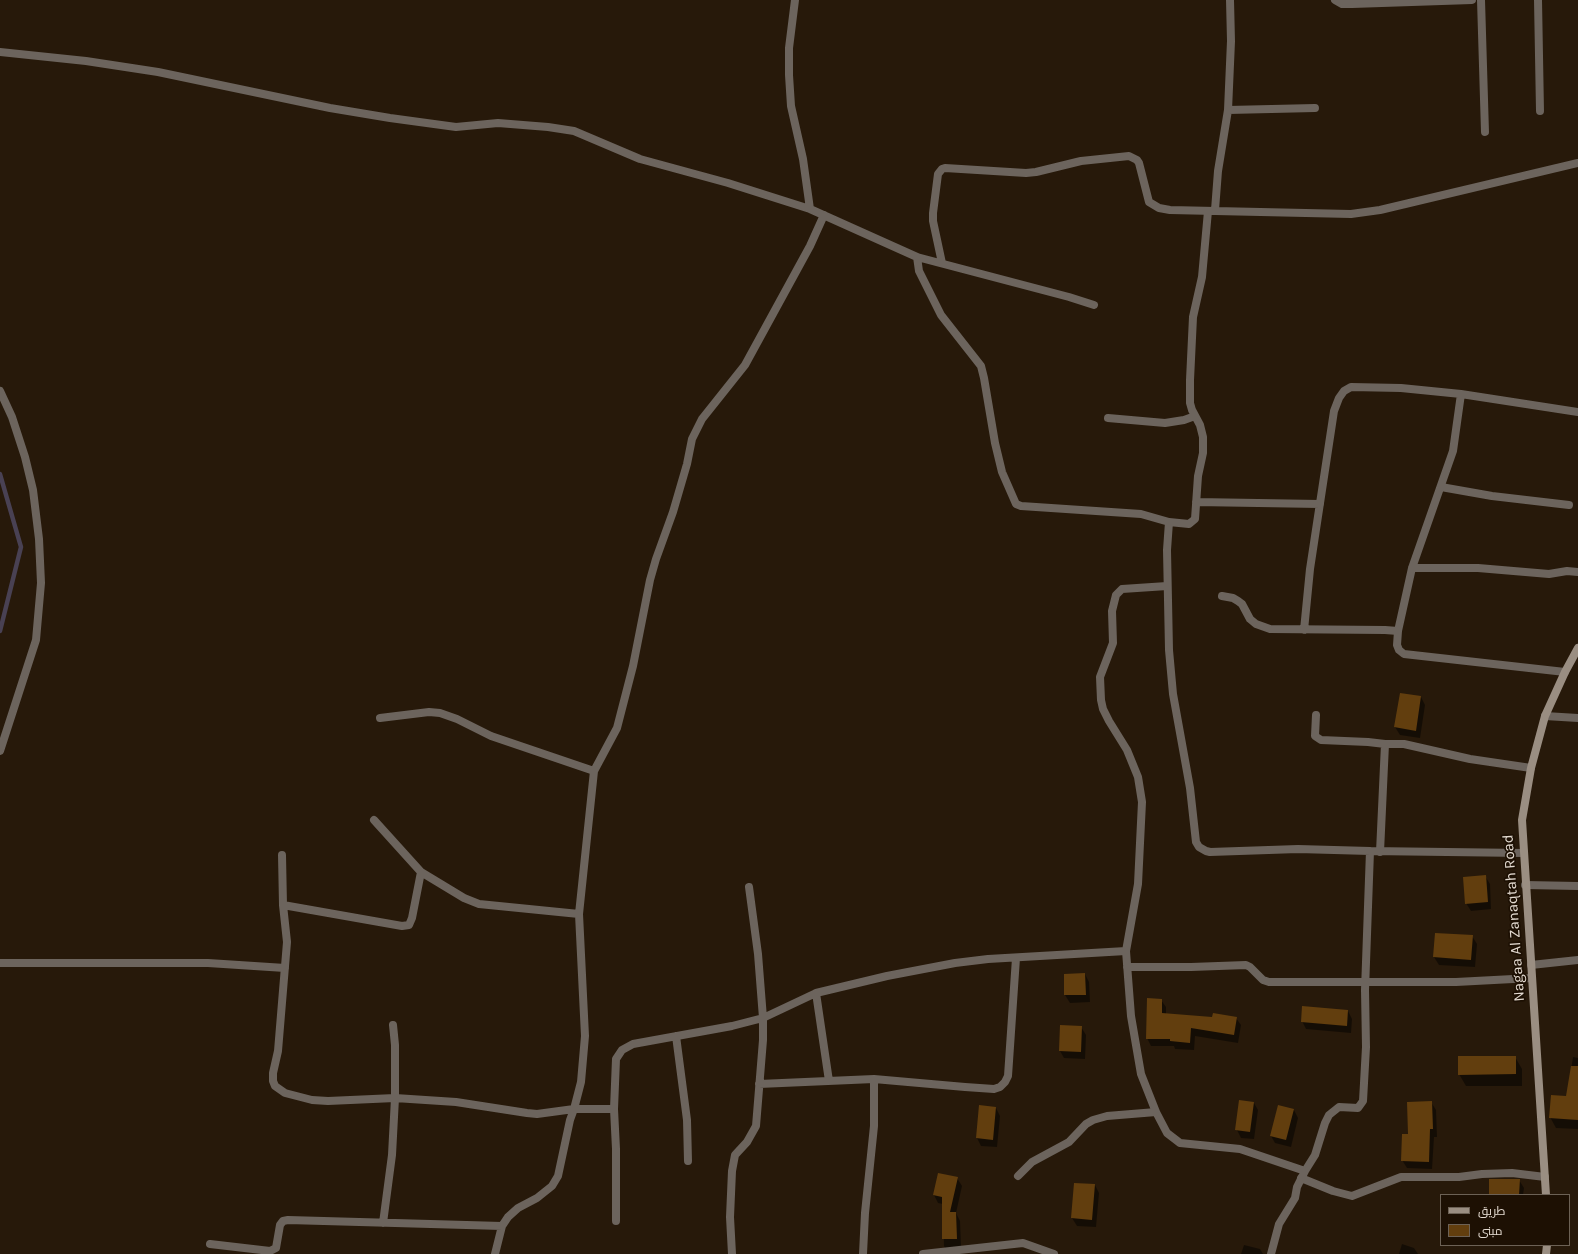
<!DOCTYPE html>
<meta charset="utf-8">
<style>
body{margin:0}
#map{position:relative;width:1578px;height:1254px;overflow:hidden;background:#27190a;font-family:Karla,Cairo,sans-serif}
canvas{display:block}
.legend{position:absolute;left:1440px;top:1194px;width:130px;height:52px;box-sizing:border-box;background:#1d1003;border:1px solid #6c6155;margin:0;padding:5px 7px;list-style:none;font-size:12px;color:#e3dad0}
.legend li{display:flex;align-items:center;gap:8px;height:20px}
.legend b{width:20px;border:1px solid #6c6155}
</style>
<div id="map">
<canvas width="1578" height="1254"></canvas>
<ul class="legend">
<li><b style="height:5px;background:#9a8e82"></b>طريق</li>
<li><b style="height:11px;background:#623e0e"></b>مبنى</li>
</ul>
</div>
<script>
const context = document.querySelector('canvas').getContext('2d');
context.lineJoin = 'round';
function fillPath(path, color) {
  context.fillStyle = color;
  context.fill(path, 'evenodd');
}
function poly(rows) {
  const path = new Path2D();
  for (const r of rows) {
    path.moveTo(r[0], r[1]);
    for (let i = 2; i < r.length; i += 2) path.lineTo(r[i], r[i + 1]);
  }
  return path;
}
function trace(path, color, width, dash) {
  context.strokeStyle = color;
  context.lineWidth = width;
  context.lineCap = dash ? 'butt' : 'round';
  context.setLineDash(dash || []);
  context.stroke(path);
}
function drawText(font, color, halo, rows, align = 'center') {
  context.font = font + ' Karla,sans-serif';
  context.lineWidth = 3.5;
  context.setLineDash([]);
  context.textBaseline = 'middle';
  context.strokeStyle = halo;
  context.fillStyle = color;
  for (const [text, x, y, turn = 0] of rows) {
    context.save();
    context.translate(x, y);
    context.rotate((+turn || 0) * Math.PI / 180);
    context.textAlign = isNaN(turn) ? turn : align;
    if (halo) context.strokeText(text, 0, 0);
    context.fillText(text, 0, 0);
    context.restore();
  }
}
const shadow = poly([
 [1421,697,1425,705,1420,738,1400,735,1395,727],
 [1485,876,1490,884,1491,909,1471,911,1466,903],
 [1472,936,1477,944,1475,967,1439,965,1434,957],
 [1085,974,1089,982,1090,1002,1070,1003,1065,995,1065,975],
 [1161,1000,1166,1007,1166,1014,1213,1018,1236,1018,1241,1025,1238,1043,1195,1036,1194,1050,1175,1049,1174,1046,1151,1046,1147,1038],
 [1348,1011,1352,1019,1351,1033,1306,1029,1302,1021],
 [1081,1027,1086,1035,1085,1059,1064,1058,1060,1051],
 [1515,1057,1522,1069,1522,1086,1466,1086,1459,1074],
 [1573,1057,1578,1058,1578,1129,1556,1128,1550,1117,1567,1098],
 [1431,1102,1436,1110,1437,1137,1434,1137,1432,1169,1407,1168,1402,1160,1409,1135],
 [1254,1103,1258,1110,1254,1139,1241,1138,1237,1130],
 [1279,1106,1294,1110,1298,1118,1291,1147,1275,1143,1271,1136],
 [996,1108,1000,1116,997,1147,981,1146,977,1138],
 [957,1178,962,1186,956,1213,960,1221,961,1246,948,1254,944,1246,943,1204,938,1203,934,1195],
 [1519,1180,1524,1188,1523,1195,1490,1195],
 [1095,1185,1099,1193,1096,1227,1077,1226,1072,1218],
 [1402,1244,1414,1248,1418,1254,1399,1254],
 [1244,1245,1260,1249,1263,1254,1241,1254]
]);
const stream = poly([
 [0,474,21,547,0,631]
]);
const building = poly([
 [1400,693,1421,696,1416,731,1394,727],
 [1486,875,1488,902,1465,904,1463,877],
 [1435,933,1473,935,1471,960,1433,957],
 [1085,973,1086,995,1064,995,1064,974],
 [1147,998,1162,999,1162,1013,1212,1017,1213,1013,1237,1017,1234,1035,1191,1028,1190,1043,1170,1041,1170,1039,1146,1039],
 [1302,1006,1348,1010,1347,1026,1301,1022],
 [1060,1025,1082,1026,1081,1052,1059,1051],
 [1458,1056,1516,1056,1516,1074,1458,1075],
 [1571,1066,1578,1066,1578,1120,1549,1118,1551,1095,1566,1096],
 [1239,1100,1254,1102,1250,1132,1235,1130],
 [1432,1101,1433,1129,1430,1129,1429,1162,1401,1161,1402,1134,1408,1134,1407,1102],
 [979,1105,996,1107,993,1140,976,1138],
 [1278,1105,1294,1109,1286,1140,1270,1136],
 [938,1173,958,1177,950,1212,956,1212,957,1239,942,1239,942,1197,933,1195],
 [1489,1179,1520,1179,1519,1195,1489,1195],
 [1074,1183,1095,1184,1092,1220,1071,1218]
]);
const street = poly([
 [795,0,789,48,789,75,791,106,803,159,810,209],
 [1335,0,1342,4,1352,4,1472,0],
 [1481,0,1485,132],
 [1538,0,1540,111],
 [0,52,86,61,158,72,330,108,390,118,456,127,498,123,548,127,574,131,640,159,728,183,810,209,917,257,1069,297,1094,305],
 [1228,110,1315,108],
 [1215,210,1218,171,1228,110,1231,41,1230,0],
 [1208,211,1202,277,1193,317,1190,380,1190,403,1192,410,1200,425,1203,437,1203,453,1198,476,1195,519,1189,524,1169,522,1167,550,1169,650,1173,694,1190,788,1196,842,1199,847,1206,851,1210,852,1298,849,1370,851],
 [917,257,919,271,941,315,981,366,984,378,995,443,1002,472,1016,504,1021,506,1141,514,1169,522],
 [942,263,933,221,933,213,938,174,942,169,945,168,1026,173,1036,172,1081,161,1129,156,1137,160,1139,163,1149,202,1159,208,1170,210,1351,214,1380,210,1578,163],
 [0,391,12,417,25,457,33,490,39,539,41,583,36,640,0,751],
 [1108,418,1165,423,1184,420,1195,416],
 [1441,487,1492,496,1569,505],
 [1196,502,1320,504],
 [1412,568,1478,568,1549,574,1567,571,1578,572],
 [1222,596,1233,598,1238,601,1242,604,1250,619,1256,624,1270,629,1385,630,1398,631,1397,645,1399,650,1404,654,1565,672],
 [1304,630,1310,569,1334,411,1339,398,1344,391,1351,387,1401,388,1461,394],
 [1398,631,1412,568,1453,451,1461,394,1578,412],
 [1316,715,1315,736,1321,740,1368,742,1385,744],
 [1545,716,1578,718],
 [380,718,429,712,440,713,457,719,491,736,594,771],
 [374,820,421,872],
 [1380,852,1385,744,1404,744,1470,759,1531,768],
 [282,855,283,905,287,942,278,1051,273,1073,273,1081,275,1086,285,1093,312,1100,328,1101,395,1098,395,1045,393,1025],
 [1525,885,1578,886],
 [283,905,402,926,409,925,412,918,421,872,464,898,479,904,579,914],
 [1126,951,1138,884,1142,802,1138,777,1127,750,1109,721,1103,709,1101,700,1100,677,1113,643,1112,611,1116,595,1122,589,1167,586],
 [0,963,208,963,285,968],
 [1531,965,1578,960],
 [1127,967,1191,967,1246,965,1250,967,1263,980,1269,982,1456,982,1532,978],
 [816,993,829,1081],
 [676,1036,687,1120,688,1161],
 [759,1084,874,1079,965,1087,994,1089,1000,1087,1005,1082,1008,1076,1016,958],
 [614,1109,616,1059,622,1050,633,1044,732,1026,763,1018,816,993,887,976,955,963,988,959,1126,951,1131,1016,1141,1074,1156,1112,1167,1133,1180,1143,1240,1149,1305,1171],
 [1018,1176,1032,1162,1069,1142,1086,1124,1093,1120,1107,1116,1156,1112],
 [1301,1178,1333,1191,1352,1196,1401,1177,1459,1177,1482,1174,1512,1173,1545,1177],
 [383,1223,392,1155,395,1098,456,1102,527,1113,537,1114,574,1109,581,1082,585,1036,579,914,594,771,617,728,633,666,650,580,656,559,673,512,687,464,692,439,702,419,745,365,810,246,824,215],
 [210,1244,270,1251,276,1248,280,1225,283,1221,288,1220,502,1226],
 [495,1254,502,1226,508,1217,518,1208,537,1198,552,1186,558,1176,570,1120,574,1109,614,1109,616,1149,616,1221],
 [732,1254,730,1217,732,1171,735,1155,747,1142,756,1126,763,1040,763,1018,758,954,749,887],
 [863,1254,865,1213,874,1126,874,1079],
 [923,1254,1023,1243,1054,1254],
 [1271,1254,1279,1224,1295,1198,1297,1187,1305,1171,1315,1155,1325,1123,1329,1115,1339,1107,1358,1108,1363,1101,1366,1047,1365,990,1370,851,1524,853]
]);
const secondary = poly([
 [1546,1195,1522,820,1531,768,1545,716,1565,672,1578,648],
 [1546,1254,1547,1245]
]);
const streetNames = [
 ["Nagaa Al Zanaqtah Road",1514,918,-94]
];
fillPath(shadow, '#0007');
trace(stream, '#494153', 4.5);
fillPath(building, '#623e0e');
trace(street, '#6c645d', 8);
trace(secondary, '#9a8e82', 8);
drawText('15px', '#e3dad0', '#1d1003', streetNames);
</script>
